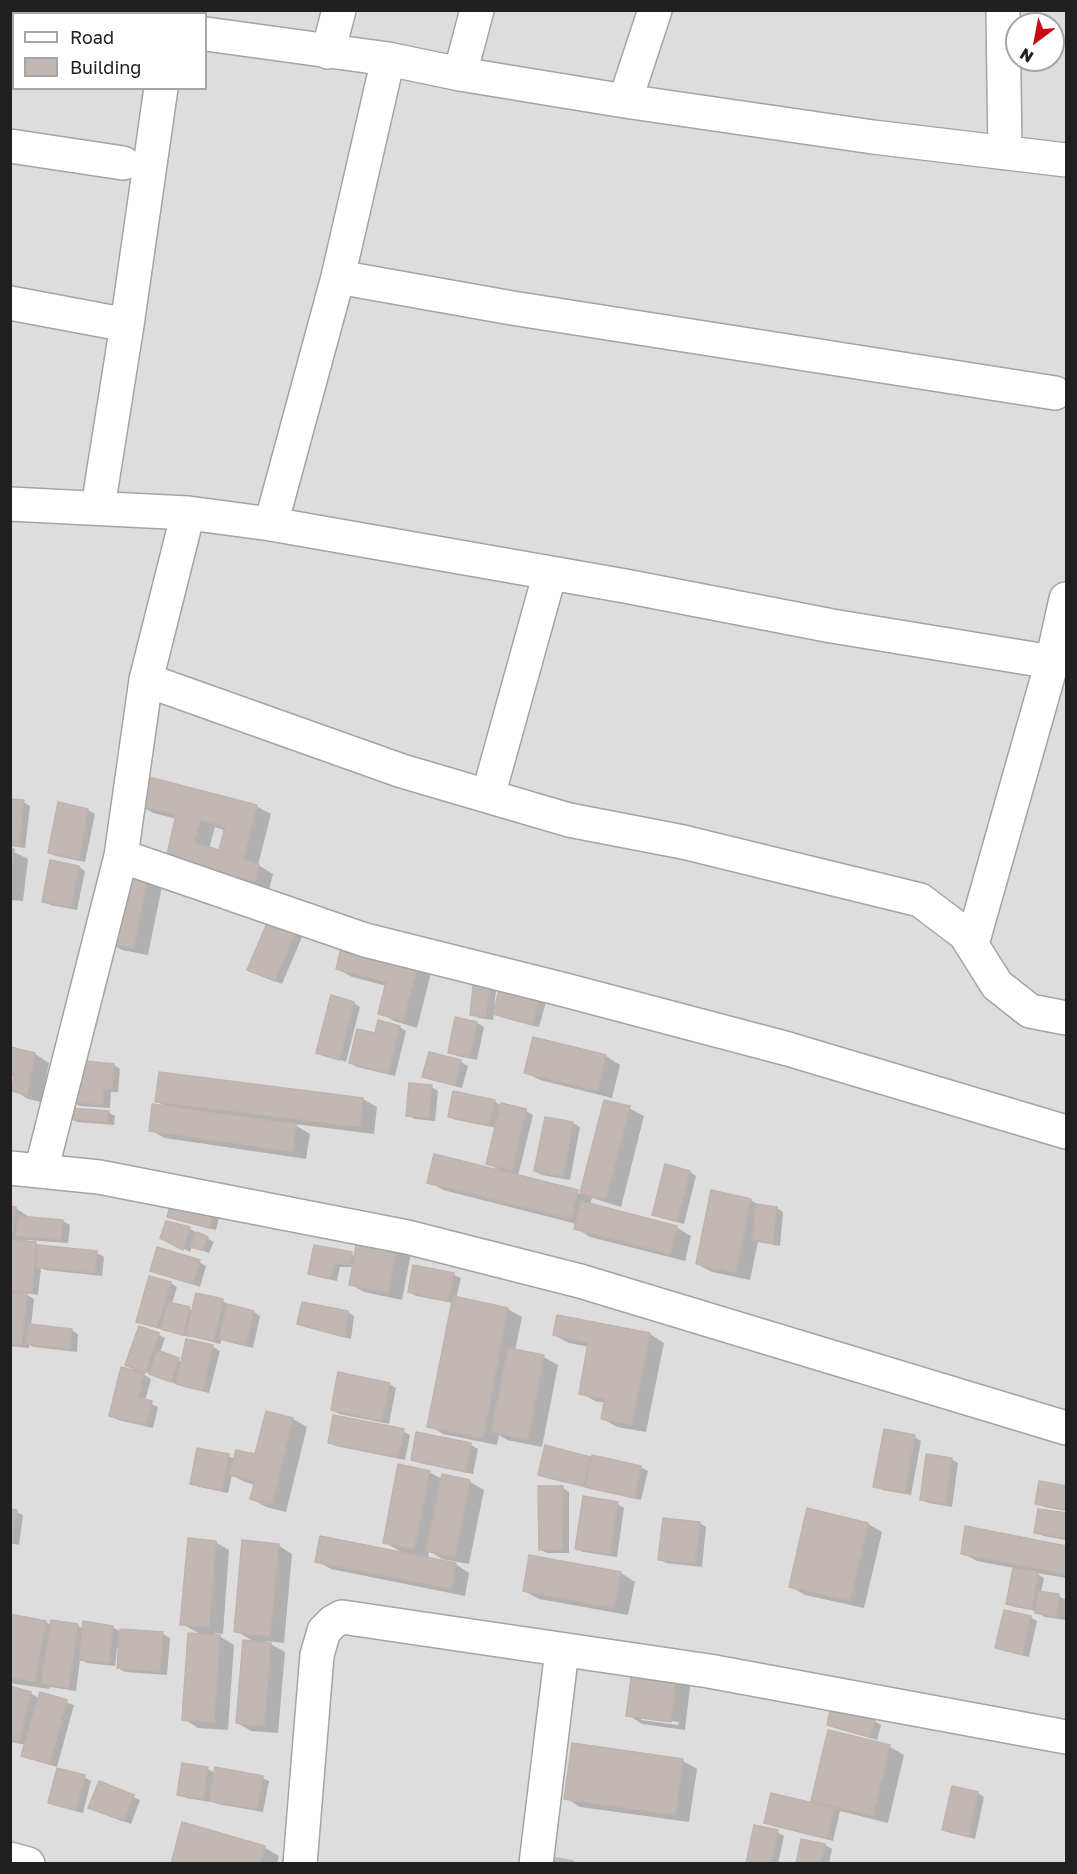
<!DOCTYPE html>
<style>
body{margin:0}
#map{position:relative;width:1077px;height:1874px;overflow:hidden;background:#f0ece7;font-family:"Golos Text",sans-serif}
canvas{display:block}
.frame{position:absolute;inset:0;border:12px solid #202020;pointer-events:none}
.legend{position:absolute;left:12px;top:12px;width:195px;height:78px;box-sizing:border-box;background:#fff;border:2px solid #a6a6a6;margin:0;padding:8px 10px;list-style:none;font-size:18px;color:#202020}
.legend li{display:flex;align-items:center;gap:12px;height:30px}
.legend b{width:30px;border:2px solid #a6a6a6}
.north{position:absolute;left:1005px;top:12px;width:60px;height:60px;box-sizing:border-box;background:#fff;border:2px solid #a6a6a6;border-radius:50%;rotate:212deg;font-size:16px;font-weight:700;line-height:24px;text-align:center;color:#202020}
.north::after{content:'';display:block;margin:auto;width:21px;height:27px;background:#c80815;clip-path:polygon(50% 0,100% 100%,50% 72%,0 100%)}
</style>
<div id="map">
<canvas width="1077" height="1874"></canvas>
<div class="frame"></div>
<ul class="legend">
<li><b style="height:8px;background:#fff"></b>Road</li>
<li><b style="height:16px;background:#c1b8b3"></b>Building</li>
</ul>
<div class="north">N</div>
</div>
<script>
const context = document.querySelector('canvas').getContext('2d');
context.lineJoin = 'round';
function fillPath(path, color) {
  context.fillStyle = color;
  context.fill(path, 'evenodd');
}
function poly(rows) {
  const path = new Path2D();
  for (const r of rows) {
    path.moveTo(r[0], r[1]);
    for (let i = 2; i < r.length; i += 2) path.lineTo(r[i], r[i + 1]);
  }
  return path;
}
function trace(path, color, width, dash) {
  context.strokeStyle = color;
  context.lineWidth = width;
  context.lineCap = dash ? 'butt' : 'round';
  context.setLineDash(dash || []);
  context.stroke(path);
}
const residential = poly([
 [11,11,1066,11,1066,1863,11,1863],
 [14,14,206,14,206,88,14,88],
 [1017,24,1053,24,1053,60,1017,60]
]);
const shadow = poly([
 [10,800,23,802,30,806,25,848,10,846],
 [59,804,88,810,95,814,85,862,56,856,49,852],
 [139,805,256,806,271,814,258,865,273,874,269,889,182,866,177,819,153,813],
 [215,827,226,831,220,852,209,849],
 [10,850,28,859,23,901,10,900],
 [79,867,85,871,77,910,50,905,44,901],
 [121,872,162,886,148,955,122,950,108,942],
 [272,916,305,930,282,984,256,973],
 [343,946,431,973,417,1028,394,1021,380,1013,387,986,352,977,338,969],
 [476,978,497,984,494,1007,547,998,539,1027,501,1017,494,1013,493,1020,479,1018,472,1014],
 [354,1003,360,1007,346,1062,317,1052],
 [457,1019,477,1023,484,1027,477,1060,457,1056,450,1052],
 [400,1027,406,1031,395,1076,357,1067,350,1063,376,1035],
 [534,1039,606,1056,620,1065,612,1098,540,1080,525,1072],
 [10,1049,35,1054,49,1063,41,1102,28,1099,14,1090,15,1077,10,1076],
 [430,1054,461,1062,468,1066,462,1088,431,1080,424,1076],
 [114,1065,120,1069,118,1092,111,1092,110,1108,80,1106,73,1102],
 [431,1087,438,1091,435,1121,415,1119,408,1115],
 [363,1099,377,1107,374,1134,294,1124,310,1134,306,1159,165,1138,150,1130,167,1107,156,1101],
 [494,1101,502,1106,526,1111,533,1115,518,1176,581,1194,605,1102,629,1108,644,1116,621,1207,592,1198,590,1205,676,1227,691,1236,685,1261,590,1237,576,1228,577,1224,443,1190,429,1182,501,1171,488,1164,497,1128,456,1120,449,1116],
 [108,1112,115,1116,114,1125,77,1122,70,1118],
 [546,1118,573,1123,580,1127,570,1180,542,1175,535,1171],
 [690,1172,696,1176,684,1224,661,1218,654,1214],
 [750,1200,761,1206,777,1208,783,1212,780,1246,758,1242,750,1280,712,1272,697,1264],
 [10,1208,15,1208,29,1217,29,1218,63,1221,70,1225,68,1243,27,1240,27,1243,36,1244,42,1247,97,1253,104,1257,102,1276,45,1270,41,1268,38,1295,24,1293,34,1299,31,1326,71,1330,78,1334,77,1352,34,1347,29,1345,29,1348,10,1346,10,1293,15,1294,10,1291],
 [212,1214,219,1218,216,1230,176,1220,169,1216],
 [167,1223,190,1229,214,1242,209,1253,192,1246,190,1252,162,1237],
 [315,1247,356,1256,412,1248,402,1300,364,1292,350,1284,354,1267,340,1267,337,1281,317,1277,310,1273],
 [199,1262,206,1266,200,1287,152,1270],
 [414,1266,454,1275,461,1278,456,1299,508,1309,522,1317,515,1351,544,1357,558,1365,542,1447,507,1440,499,1435,497,1445,443,1434,429,1426,453,1303,416,1296,409,1292],
 [171,1283,177,1287,172,1304,193,1311,197,1295,223,1301,229,1306,254,1312,260,1316,253,1348,228,1342,222,1339,220,1344,190,1336,189,1337,145,1325,138,1321],
 [347,1312,354,1316,351,1339,305,1327,298,1323],
 [558,1316,650,1334,664,1343,646,1432,617,1427,603,1419,606,1403,595,1401,581,1393,589,1347,569,1343,554,1335],
 [158,1334,165,1338,160,1353,182,1362,188,1341,213,1347,220,1351,209,1393,184,1387,127,1365],
 [143,1374,151,1379,145,1401,158,1407,153,1428,118,1420,111,1416],
 [389,1384,396,1388,389,1424,339,1414,332,1410],
 [293,1419,307,1427,286,1512,266,1507,252,1499,255,1485,245,1482,232,1475,228,1493,199,1487,192,1483,228,1456,235,1459,256,1456],
 [403,1431,410,1435,405,1460,336,1446,329,1442],
 [417,1434,471,1445,478,1449,473,1474,419,1463,412,1460],
 [914,1437,921,1441,911,1495,882,1490,875,1486],
 [546,1447,592,1459,593,1457,641,1467,648,1471,641,1500,546,1478,540,1474],
 [951,1459,958,1463,952,1507,928,1503,921,1499],
 [429,1472,442,1479,443,1476,470,1482,484,1490,469,1564,442,1559,429,1551,428,1559,454,1563,469,1573,465,1596,331,1569,317,1561,403,1553,384,1542],
 [1040,1483,1066,1487,1066,1511,1044,1507,1037,1503],
 [563,1488,569,1492,569,1553,547,1553,540,1549],
 [617,1504,624,1508,617,1557,583,1552,576,1548],
 [10,1510,23,1515,19,1545,10,1543],
 [1039,1511,1066,1515,1066,1540,1043,1536,1036,1532],
 [699,1523,706,1527,702,1567,666,1563,659,1559],
 [868,1524,882,1532,864,1608,805,1595,791,1587],
 [967,1528,1066,1548,1066,1578,1036,1573,1044,1578,1041,1593,1059,1596,1066,1600,1066,1620,1044,1617,1037,1611,1014,1607,1007,1603,1014,1568,977,1561,962,1553],
 [215,1542,229,1550,223,1634,214,1633,234,1645,228,1730,198,1728,184,1719,202,1635,182,1624],
 [278,1545,292,1554,284,1643,265,1641,285,1652,278,1733,251,1731,237,1723,256,1643,236,1631],
 [621,1573,635,1582,628,1615,539,1599,524,1591],
 [10,1616,46,1622,52,1626,78,1626,84,1629,113,1627,122,1633,122,1630,163,1634,170,1638,167,1675,125,1672,118,1668,120,1648,117,1648,115,1666,87,1663,80,1659,76,1691,50,1687,49,1689,10,1683],
 [1030,1617,1037,1621,1029,1657,1004,1651,997,1647],
 [635,1665,691,1678,685,1730,642,1724,628,1715],
 [641,1717,679,1722,678,1725,641,1720],
 [10,1688,30,1693,39,1698,41,1694,74,1705,57,1767,30,1759,23,1755,26,1745,10,1742],
 [874,1721,881,1725,877,1740,835,1728,828,1724],
 [830,1732,890,1747,904,1755,888,1823,840,1811,833,1841,773,1826,766,1823,824,1807,813,1800],
 [573,1745,683,1761,697,1769,689,1822,580,1807,566,1798],
 [208,1769,215,1773,262,1778,269,1781,263,1812,217,1804,210,1800,210,1802,186,1798,179,1794],
 [84,1777,91,1781,83,1813,56,1806,49,1802],
 [100,1783,140,1800,131,1824,97,1811],
 [978,1793,984,1797,975,1839,951,1833,944,1829],
 [183,1824,265,1848,279,1856,277,1864,172,1864],
 [777,1832,784,1836,778,1864,747,1864],
 [802,1841,825,1845,832,1849,829,1864,798,1864]
]);
const building = poly([
 [145,776,257,805,243,860,259,864,255,882,166,859,176,815,137,805,145,776],
 [200,820,225,827,219,850,194,843,200,820],
 [10,799,24,800,19,846,10,844,10,799],
 [58,802,88,809,79,859,48,853,58,802],
 [10,849,14,849,10,880,10,849],
 [50,860,79,866,71,907,42,902,50,860],
 [120,870,148,876,134,948,106,943,120,870],
 [271,914,298,925,275,981,247,970,271,914],
 [342,944,418,964,403,1021,378,1014,386,982,336,969,342,944],
 [474,977,491,978,486,1017,470,1015,474,977],
 [501,983,541,993,532,1025,493,1014,501,983],
 [331,995,354,1002,339,1060,316,1053,331,995],
 [455,1017,477,1022,470,1057,448,1053,455,1017],
 [378,1020,400,1026,388,1073,349,1063,357,1029,375,1033,378,1020],
 [533,1037,606,1055,598,1091,524,1073,533,1037],
 [10,1047,35,1053,27,1095,12,1091,14,1073,10,1072,10,1047],
 [429,1052,461,1060,455,1085,422,1077,429,1052],
 [75,1060,114,1064,112,1089,104,1089,103,1105,72,1102,75,1060],
 [159,1072,363,1098,360,1127,155,1102,159,1072],
 [409,1083,432,1085,429,1118,406,1116,409,1083],
 [453,1091,495,1100,489,1125,448,1117,453,1091],
 [604,1100,630,1106,606,1199,580,1193,604,1100],
 [501,1103,526,1109,512,1171,486,1164,501,1103],
 [152,1104,296,1124,292,1152,149,1131,152,1104],
 [69,1108,109,1111,107,1122,68,1119,69,1108],
 [545,1117,573,1122,563,1177,534,1171,545,1117],
 [434,1154,578,1190,571,1219,427,1183,434,1154],
 [665,1164,690,1171,677,1221,652,1215,665,1164],
 [711,1190,751,1199,736,1273,696,1264,711,1190],
 [581,1201,677,1226,670,1254,574,1229,581,1201],
 [171,1202,213,1212,209,1228,167,1217,171,1202],
 [756,1204,777,1207,773,1243,752,1240,756,1204],
 [10,1206,16,1207,13,1235,10,1234,10,1206],
 [18,1216,63,1220,61,1240,16,1236,18,1216],
 [166,1221,190,1227,183,1250,160,1238,166,1221],
 [359,1230,399,1238,388,1293,349,1285,359,1230],
 [197,1232,208,1237,202,1250,190,1247,197,1232],
 [10,1240,36,1242,32,1292,10,1290,10,1240],
 [38,1245,97,1251,95,1273,36,1267,38,1245],
 [314,1245,352,1252,350,1264,334,1264,330,1278,308,1274,314,1245],
 [157,1247,200,1260,193,1284,150,1271,157,1247],
 [413,1265,454,1273,448,1301,408,1292,413,1265],
 [149,1276,171,1282,157,1327,136,1322,149,1276],
 [10,1292,27,1293,22,1345,10,1343,10,1292],
 [196,1293,223,1299,214,1341,186,1335,196,1293],
 [453,1296,508,1308,483,1438,427,1427,453,1296],
 [168,1302,190,1307,183,1335,161,1329,168,1302],
 [302,1302,348,1311,345,1337,297,1324,302,1302],
 [227,1304,254,1311,246,1345,219,1339,227,1304],
 [557,1315,650,1333,632,1425,601,1419,605,1399,579,1394,588,1343,553,1335,557,1315],
 [29,1324,72,1329,70,1349,26,1344,29,1324],
 [139,1326,159,1333,145,1373,125,1365,139,1326],
 [186,1339,213,1345,203,1390,176,1384,186,1339],
 [508,1348,544,1355,528,1440,491,1432,508,1348],
 [157,1350,179,1358,171,1382,149,1374,157,1350],
 [121,1367,144,1373,138,1398,152,1401,146,1425,109,1416,121,1367],
 [338,1372,390,1383,382,1421,331,1410,338,1372],
 [266,1411,293,1418,272,1505,250,1499,255,1481,229,1475,236,1450,255,1454,266,1411],
 [333,1415,404,1429,398,1457,328,1443,333,1415],
 [884,1429,915,1435,905,1492,873,1487,884,1429],
 [416,1432,471,1443,466,1472,411,1460,416,1432],
 [545,1445,590,1457,584,1486,538,1475,545,1445],
 [197,1448,229,1454,222,1490,190,1484,197,1448],
 [926,1454,952,1458,945,1504,920,1500,926,1454],
 [592,1455,641,1466,635,1498,585,1487,592,1455],
 [398,1464,430,1471,414,1549,383,1543,398,1464],
 [442,1474,470,1480,455,1557,426,1551,442,1474],
 [1039,1481,1066,1486,1066,1509,1035,1504,1039,1481],
 [538,1486,563,1486,562,1550,539,1550,538,1486],
 [583,1496,618,1502,610,1554,575,1549,583,1496],
 [807,1508,868,1523,850,1601,789,1587,807,1508],
 [10,1509,17,1510,12,1542,10,1542,10,1509],
 [1038,1509,1066,1513,1066,1538,1034,1533,1038,1509],
 [663,1518,700,1522,695,1564,658,1560,663,1518],
 [965,1526,1066,1546,1066,1574,961,1554,965,1526],
 [320,1536,456,1563,451,1589,315,1562,320,1536],
 [188,1538,216,1541,209,1627,180,1625,188,1538],
 [242,1540,279,1544,270,1636,234,1632,242,1540],
 [529,1555,621,1572,614,1608,523,1591,529,1555],
 [1013,1568,1038,1572,1032,1609,1006,1604,1013,1568],
 [1038,1591,1059,1594,1056,1617,1035,1613,1038,1591],
 [1004,1610,1031,1616,1022,1654,995,1648,1004,1610],
 [10,1614,46,1621,35,1682,10,1678,10,1614],
 [51,1620,78,1624,69,1688,41,1684,51,1620],
 [83,1621,113,1626,109,1663,79,1660,83,1621],
 [120,1629,163,1632,160,1672,117,1668,120,1629],
 [188,1633,220,1635,214,1722,182,1720,188,1633],
 [243,1640,271,1643,264,1726,236,1723,243,1640],
 [633,1663,677,1669,671,1722,626,1716,633,1663],
 [10,1686,31,1692,19,1742,10,1740,10,1686],
 [40,1692,67,1700,50,1764,21,1756,40,1692],
 [831,1707,875,1720,870,1737,827,1725,831,1707],
 [828,1730,890,1745,873,1816,811,1801,828,1730],
 [572,1743,683,1759,675,1815,564,1799,572,1743],
 [182,1763,208,1767,203,1799,177,1795,182,1763],
 [215,1767,263,1776,257,1809,209,1801,215,1767],
 [57,1768,85,1775,76,1810,48,1803,57,1768],
 [99,1781,134,1795,124,1821,88,1808,99,1781],
 [952,1786,978,1792,969,1836,942,1830,952,1786],
 [771,1793,834,1808,827,1838,764,1823,771,1793],
 [182,1822,265,1846,261,1864,171,1864,182,1822],
 [754,1825,778,1830,771,1864,746,1864,754,1825],
 [801,1839,825,1844,821,1864,796,1864,801,1839],
 [546,1856,573,1861,573,1864,544,1864,546,1856]
]);
const minor = poly([
 [1003,10,1005,153],
 [175,14,176,10],
 [206,34,388,59,460,74,625,101,873,137,1066,160],
 [328,52,339,10],
 [460,74,477,10],
 [625,101,655,10],
 [10,146,123,163],
 [338,277,512,308,1055,393],
 [10,303,127,325],
 [10,504,188,513,271,524,625,586,832,626,1052,662,972,944],
 [98,507,127,325,161,88],
 [271,524,338,277,388,59],
 [1052,662,1066,599],
 [146,680,402,771,569,820,683,842,920,900,965,934,997,985,1030,1011,1066,1018],
 [488,796,550,573],
 [121,856,365,940,565,990,788,1049,1066,1132],
 [10,1168,99,1177,407,1237,580,1281,1066,1428],
 [41,1171,121,856,146,680,188,513],
 [10,1859,28,1864],
 [300,1864,317,1655,324,1631,333,1622,342,1617,709,1671,1066,1737],
 [536,1864,562,1650]
]);
fillPath(residential, '#dedddd');
fillPath(shadow, '#0003');
fillPath(building, '#c1b8b3');
trace(building, '#c1b2aa', 1.5);
trace(minor, '#a4a4a4', 36);
trace(minor, '#fff', 33);
</script>
